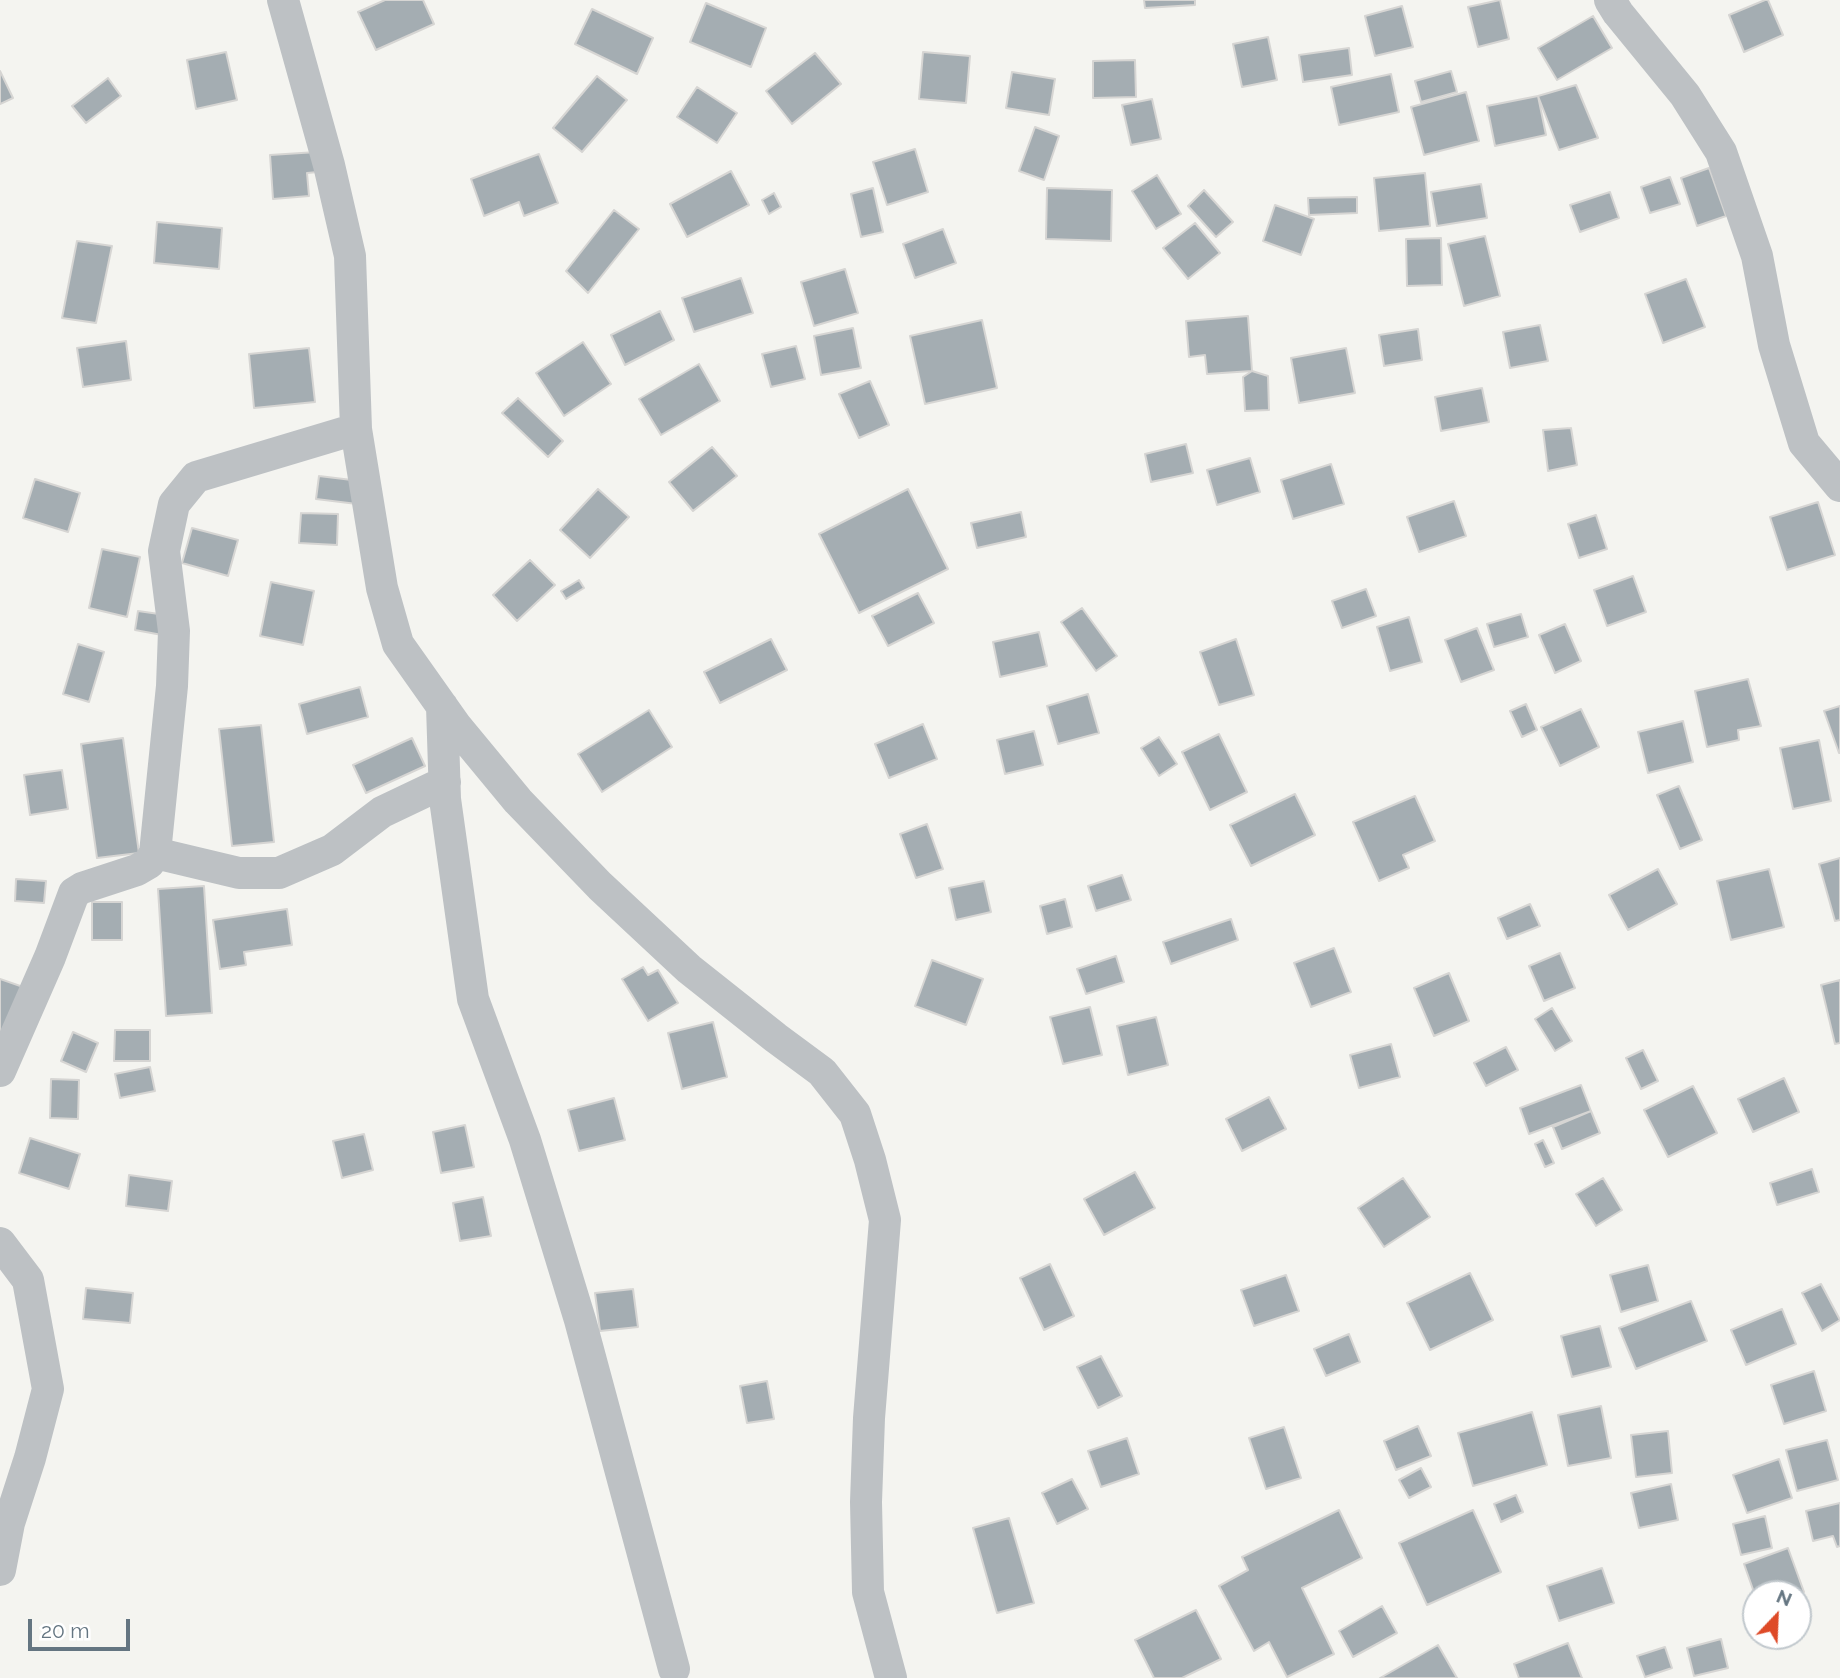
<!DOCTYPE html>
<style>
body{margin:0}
#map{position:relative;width:1840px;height:1678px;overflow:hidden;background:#f4f4f0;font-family:Raleway,sans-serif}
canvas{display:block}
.north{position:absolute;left:1742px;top:1580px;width:70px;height:70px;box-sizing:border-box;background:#fff;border:2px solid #c1c8cd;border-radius:50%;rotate:23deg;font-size:19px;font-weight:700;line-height:28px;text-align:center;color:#647581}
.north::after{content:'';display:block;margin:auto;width:24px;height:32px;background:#de4a27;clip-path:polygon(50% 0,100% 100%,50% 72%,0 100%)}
.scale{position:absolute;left:28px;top:1619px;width:102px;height:32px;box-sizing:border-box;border:4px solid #647581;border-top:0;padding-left:9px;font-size:21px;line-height:24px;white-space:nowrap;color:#647581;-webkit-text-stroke:5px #fff;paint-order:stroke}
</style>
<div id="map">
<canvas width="1840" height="1678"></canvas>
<div class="north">N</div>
<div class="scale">20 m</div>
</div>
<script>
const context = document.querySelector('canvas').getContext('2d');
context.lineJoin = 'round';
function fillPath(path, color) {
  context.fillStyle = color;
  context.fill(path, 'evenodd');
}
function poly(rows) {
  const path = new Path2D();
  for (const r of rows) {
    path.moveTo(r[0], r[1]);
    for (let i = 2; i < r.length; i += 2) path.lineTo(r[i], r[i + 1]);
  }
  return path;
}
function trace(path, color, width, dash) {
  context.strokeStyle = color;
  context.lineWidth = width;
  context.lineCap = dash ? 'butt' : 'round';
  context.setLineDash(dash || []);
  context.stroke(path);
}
const building = poly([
 [385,0,423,0,434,24,376,50,358,12,385,0],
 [1144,0,1195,0,1195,5,1145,8,1144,0],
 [1500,0,1509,39,1478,47,1468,7,1500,0],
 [1765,0,1768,0,1783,35,1744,52,1729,15,1765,0],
 [706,3,766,28,751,67,690,42,706,3],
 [1402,6,1413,47,1375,56,1365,16,1402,6],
 [592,9,653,38,637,74,575,44,592,9],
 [1593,16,1612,48,1557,80,1538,48,1593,16],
 [1268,37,1277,80,1242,87,1233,44,1268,37],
 [1349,48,1352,75,1303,82,1299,55,1349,48],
 [226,52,237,100,196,109,187,60,226,52],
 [923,52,970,56,966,103,919,99,923,52],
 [815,53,841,84,792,124,766,91,815,53],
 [1135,60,1136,97,1093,98,1093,61,1135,60],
 [0,71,13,98,0,104,0,71],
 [1451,71,1457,92,1421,102,1415,81,1451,71],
 [1012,72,1055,79,1049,115,1006,108,1012,72],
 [1391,74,1399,112,1339,125,1331,87,1391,74],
 [597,76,627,100,582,152,553,128,597,76],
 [108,78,121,96,86,123,72,106,108,78],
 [1576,85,1598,138,1559,150,1538,96,1576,85],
 [697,87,737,113,717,143,677,117,697,87],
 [1466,92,1479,141,1424,155,1411,107,1466,92],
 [1538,96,1546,135,1495,146,1487,106,1538,96],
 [1152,99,1161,139,1131,145,1122,105,1152,99],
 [1035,127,1059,136,1044,180,1019,171,1035,127],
 [915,149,928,192,887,205,873,162,915,149],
 [317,152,318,172,307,173,309,196,273,199,270,155,317,152],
 [539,154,558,203,524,216,519,202,484,216,471,179,539,154],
 [1709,168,1726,216,1697,226,1681,178,1709,168],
 [731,171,749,205,687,237,670,204,731,171],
 [1425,173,1430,226,1379,231,1374,178,1425,173],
 [1157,175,1181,214,1156,229,1132,191,1157,175],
 [1670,177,1680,204,1650,213,1641,187,1670,177],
 [1481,184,1487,218,1437,226,1431,192,1481,184],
 [873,188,883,232,861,237,851,194,873,188],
 [1047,188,1112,190,1111,241,1046,239,1047,188],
 [1204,190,1233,222,1216,237,1188,206,1204,190],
 [1610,192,1619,218,1580,232,1570,205,1610,192],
 [774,193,781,207,769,214,762,200,774,193],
 [1357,197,1357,213,1309,215,1308,198,1357,197],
 [1275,205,1314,219,1301,255,1263,241,1275,205],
 [614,210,639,229,588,293,566,271,614,210],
 [157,222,222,228,219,269,154,263,157,222],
 [1195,223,1220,253,1188,279,1163,248,1195,223],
 [943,229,956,263,915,278,903,244,943,229],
 [1485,236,1500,296,1464,306,1448,244,1485,236],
 [1441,238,1442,285,1407,286,1406,239,1441,238],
 [77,241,112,246,96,323,62,318,77,241],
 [845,269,858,313,814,326,801,282,845,269],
 [741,278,753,313,694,332,682,298,741,278],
 [1686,279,1705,327,1663,343,1645,294,1686,279],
 [660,311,674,340,625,365,611,335,660,311],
 [1248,316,1252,371,1207,374,1205,355,1189,357,1186,321,1248,316],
 [982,320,997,388,925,404,910,336,982,320],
 [1540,325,1548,361,1510,368,1503,332,1540,325],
 [853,328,861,368,821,375,814,336,853,328],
 [1418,329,1422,360,1384,366,1379,335,1418,329],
 [126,341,131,380,83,387,77,348,126,341],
 [583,342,611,384,564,416,536,373,583,342],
 [796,346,805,379,771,387,762,354,796,346],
 [309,348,315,402,254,408,249,354,309,348],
 [1346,348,1355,393,1299,403,1291,358,1346,348],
 [699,364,720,401,661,435,639,399,699,364],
 [1252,371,1268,376,1269,410,1245,411,1243,377,1252,371],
 [870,381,889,425,859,438,839,394,870,381],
 [1482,388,1489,422,1441,431,1435,397,1482,388],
 [518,398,563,441,548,457,502,413,518,398],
 [1571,428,1577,465,1548,471,1543,430,1571,428],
 [1186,444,1193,473,1151,482,1145,454,1186,444],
 [712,447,737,476,693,511,669,482,712,447],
 [1250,458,1260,492,1217,505,1207,470,1250,458],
 [1331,464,1344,504,1293,519,1281,480,1331,464],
 [319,476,360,481,357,504,316,499,319,476],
 [35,479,80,493,68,532,23,518,35,479],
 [598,489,629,517,590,558,560,530,598,489],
 [908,489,948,569,859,613,819,534,908,489],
 [1454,501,1466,536,1419,552,1407,517,1454,501],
 [1818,502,1835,555,1787,570,1770,517,1818,502],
 [1021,512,1026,537,977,548,971,523,1021,512],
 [301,513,338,514,337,545,299,543,301,513],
 [1596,515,1607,549,1579,558,1568,524,1596,515],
 [192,528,238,540,228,576,182,563,192,528],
 [102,549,140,557,127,617,89,608,102,549],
 [530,560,555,585,517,621,493,595,530,560],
 [1633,576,1646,612,1607,626,1594,590,1633,576],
 [579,580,584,588,566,599,561,591,579,580],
 [271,582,314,591,303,645,260,636,271,582],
 [1366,589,1376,616,1342,628,1332,601,1366,589],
 [918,593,934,623,888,646,872,616,918,593],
 [1082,608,1117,656,1096,671,1061,622,1082,608],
 [138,611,166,615,162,635,135,630,138,611],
 [1521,614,1528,637,1494,647,1487,624,1521,614],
 [1409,617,1422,662,1390,671,1377,627,1409,617],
 [1565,624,1581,661,1555,673,1539,635,1565,624],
 [1477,628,1494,670,1461,682,1445,640,1477,628],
 [1039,632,1047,666,1000,677,993,642,1039,632],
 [771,639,787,670,720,703,704,672,771,639],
 [1236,639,1254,695,1219,705,1200,652,1236,639],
 [78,644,104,652,89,702,63,694,78,644],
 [1748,679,1761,726,1738,730,1739,740,1707,747,1695,691,1748,679],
 [360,687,368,717,307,734,299,704,360,687],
 [1088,694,1099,733,1058,744,1047,706,1088,694],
 [1526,704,1537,730,1522,737,1510,711,1526,704],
 [1840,706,1840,753,1839,753,1824,711,1840,706],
 [1581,709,1599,747,1560,766,1541,727,1581,709],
 [649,710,672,747,602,792,578,754,649,710],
 [1683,721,1693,762,1648,773,1638,732,1683,721],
 [923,724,937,759,889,778,875,744,923,724],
 [261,725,274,842,232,846,219,729,261,725],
 [1034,731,1043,765,1005,774,997,740,1034,731],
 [1219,734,1247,792,1210,810,1182,752,1219,734],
 [1159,737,1177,764,1159,776,1141,748,1159,737],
 [123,738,139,853,97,858,81,744,123,738],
 [412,738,425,766,366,793,353,765,412,738],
 [1819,740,1831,801,1793,809,1780,748,1819,740],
 [62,770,68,809,30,815,24,775,62,770],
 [1679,786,1702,840,1680,849,1657,795,1679,786],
 [1295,794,1315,835,1251,866,1230,825,1295,794],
 [1415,796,1435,841,1403,855,1409,868,1379,881,1353,822,1415,796],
 [927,824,943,869,916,878,900,834,927,824],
 [1840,858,1840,920,1835,921,1819,864,1840,858],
 [1658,869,1677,904,1628,930,1609,895,1658,869],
 [1769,869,1784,927,1731,940,1717,881,1769,869],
 [1122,875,1131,900,1096,911,1088,886,1122,875],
 [16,879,46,881,44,903,15,901,16,879],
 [984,881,991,912,956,920,949,888,984,881],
 [204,886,212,1013,166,1016,158,889,204,886],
 [1065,899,1072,927,1047,934,1040,906,1065,899],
 [92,902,122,902,122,940,92,940,92,902],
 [1530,904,1540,926,1507,939,1498,918,1530,904],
 [287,909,292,945,244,952,246,965,220,969,213,920,287,909],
 [1231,919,1238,940,1171,964,1163,942,1231,919],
 [1334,948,1351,992,1311,1007,1294,963,1334,948],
 [1560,953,1575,988,1544,1001,1529,966,1560,953],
 [1116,956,1124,982,1086,994,1077,969,1116,956],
 [932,960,983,979,966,1025,915,1006,932,960],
 [643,967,648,975,658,970,678,1003,648,1021,622,979,643,967],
 [1449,973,1469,1021,1434,1036,1414,988,1449,973],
 [0,979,26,988,0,1043,0,979],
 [1840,980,1840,1043,1835,1044,1821,985,1840,980],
 [1090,1007,1102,1055,1063,1064,1050,1017,1090,1007],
 [1552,1008,1572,1041,1555,1051,1535,1019,1552,1008],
 [1156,1017,1168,1065,1128,1075,1117,1026,1156,1017],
 [713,1022,727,1077,682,1089,668,1033,713,1022],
 [115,1030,150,1030,150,1061,114,1061,115,1030],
 [73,1032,98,1043,86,1072,61,1061,73,1032],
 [1391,1044,1400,1077,1359,1088,1350,1055,1391,1044],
 [1506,1047,1518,1070,1486,1086,1474,1063,1506,1047],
 [1643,1050,1658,1081,1641,1089,1626,1058,1643,1050],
 [150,1067,155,1091,120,1098,115,1074,150,1067],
 [1784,1078,1799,1112,1753,1132,1738,1099,1784,1078],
 [51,1079,79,1080,78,1119,50,1118,51,1079],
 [1581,1085,1591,1111,1529,1134,1520,1108,1581,1085],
 [1693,1086,1717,1133,1668,1157,1644,1110,1693,1086],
 [1269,1097,1286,1129,1242,1151,1226,1119,1269,1097],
 [614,1098,625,1140,579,1151,568,1110,614,1098],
 [1591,1111,1600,1133,1562,1149,1553,1127,1591,1111],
 [465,1125,474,1167,441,1173,433,1132,465,1125],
 [364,1134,373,1170,342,1178,333,1141,364,1134],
 [30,1138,80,1154,69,1189,19,1173,30,1138],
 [1543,1140,1554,1163,1545,1167,1535,1144,1543,1140],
 [1812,1169,1819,1192,1777,1205,1770,1183,1812,1169],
 [1135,1172,1155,1208,1104,1235,1084,1199,1135,1172],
 [129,1175,172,1181,168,1211,126,1206,129,1175],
 [1403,1178,1430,1217,1384,1247,1358,1208,1403,1178],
 [1603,1178,1622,1210,1596,1226,1576,1194,1603,1178],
 [483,1197,491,1236,460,1241,453,1203,483,1197],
 [1050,1264,1074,1316,1044,1330,1020,1278,1050,1264],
 [1648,1265,1658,1301,1621,1312,1610,1275,1648,1265],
 [1470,1273,1493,1320,1430,1350,1407,1303,1470,1273],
 [1286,1275,1299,1311,1254,1326,1241,1290,1286,1275],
 [1821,1284,1840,1320,1822,1331,1802,1293,1821,1284],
 [86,1288,133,1293,130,1323,83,1319,86,1288],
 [633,1289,638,1327,600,1331,595,1293,633,1289],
 [1691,1301,1707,1341,1636,1369,1619,1328,1691,1301],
 [1782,1309,1796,1344,1746,1365,1731,1330,1782,1309],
 [1600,1326,1611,1367,1572,1377,1561,1336,1600,1326],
 [1349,1334,1360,1362,1326,1376,1314,1349,1349,1334],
 [1101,1356,1122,1396,1098,1408,1077,1367,1101,1356],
 [1814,1371,1826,1411,1784,1424,1771,1385,1814,1371],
 [767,1381,774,1419,747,1423,740,1386,767,1381],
 [1601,1406,1611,1458,1568,1466,1558,1415,1601,1406],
 [1532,1412,1547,1465,1473,1486,1458,1433,1532,1412],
 [1418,1426,1431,1456,1396,1470,1384,1441,1418,1426],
 [1284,1427,1301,1478,1266,1489,1249,1438,1284,1427],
 [1668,1431,1672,1473,1636,1477,1631,1435,1668,1431],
 [1127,1438,1139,1474,1101,1487,1088,1451,1127,1438],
 [1827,1440,1838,1480,1797,1491,1786,1450,1827,1440],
 [1779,1459,1792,1498,1747,1513,1733,1475,1779,1459],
 [1421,1468,1431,1487,1409,1498,1399,1480,1421,1468],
 [1072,1479,1088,1509,1057,1524,1042,1493,1072,1479],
 [1671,1484,1678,1520,1639,1528,1631,1493,1671,1484],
 [1516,1495,1523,1512,1501,1522,1494,1504,1516,1495],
 [1840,1503,1840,1546,1837,1547,1833,1536,1813,1541,1806,1511,1840,1503],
 [1339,1510,1362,1558,1302,1588,1334,1654,1287,1677,1269,1642,1254,1651,1219,1586,1248,1570,1242,1557,1339,1510],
 [1473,1510,1501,1572,1427,1605,1399,1543,1473,1510],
 [1765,1516,1772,1548,1741,1555,1733,1524,1765,1516],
 [1009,1518,1034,1603,997,1613,973,1528,1009,1518],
 [1788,1548,1804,1592,1797,1594,1756,1594,1756,1598,1744,1564,1788,1548],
 [1602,1568,1614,1603,1559,1621,1547,1586,1602,1568],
 [1382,1606,1397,1633,1353,1657,1339,1631,1382,1606],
 [1196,1610,1221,1659,1182,1678,1154,1678,1135,1640,1196,1610],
 [1721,1639,1728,1668,1694,1676,1687,1648,1721,1639],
 [1568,1643,1582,1678,1519,1678,1514,1664,1568,1643],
 [1438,1645,1457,1678,1380,1678,1438,1645],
 [1665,1647,1672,1668,1645,1677,1637,1656,1665,1647]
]);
const street = poly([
 [283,0,329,165,350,256,356,429,382,588,398,644,456,726,518,801,600,886,689,969,776,1038,822,1072,855,1114,870,1160,885,1220,869,1418,866,1502,868,1592,891,1678],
 [1610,0,1618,13,1685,95,1721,152,1757,256,1774,345,1804,443,1840,486],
 [442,706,445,799,473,999,525,1140,580,1320,674,1669],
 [155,853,239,873,279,873,332,850,382,812,445,782],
 [0,1071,50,957,74,893,82,888,137,870,149,863,155,853,172,686,174,631,164,551,174,504,196,477,356,429],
 [0,1243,28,1280,48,1389,30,1458,9,1523,0,1570]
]);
fillPath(building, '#a4adb2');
trace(building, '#d6d5d3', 2);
trace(street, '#bdc1c4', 32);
</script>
